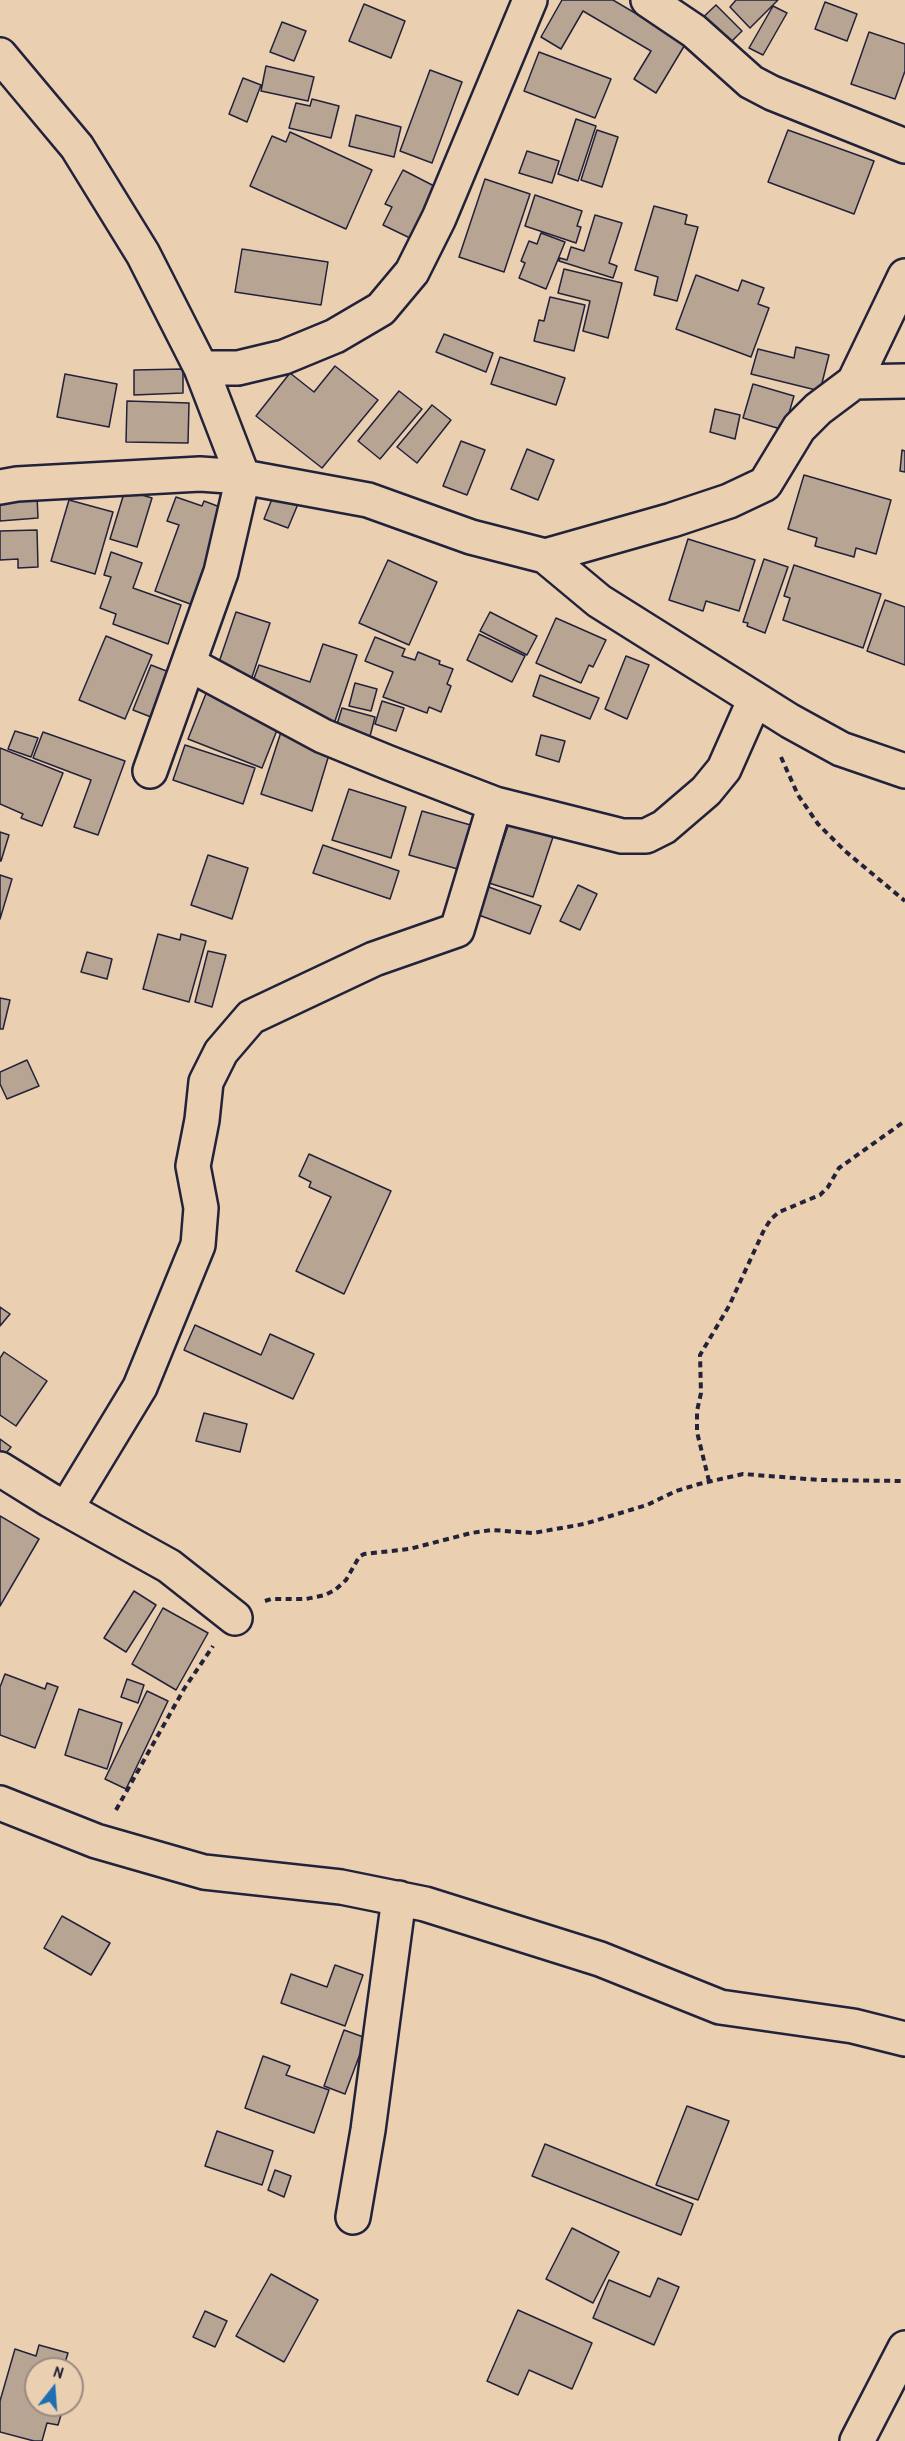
<!DOCTYPE html>
<style>
body{margin:0}
#map{position:relative;width:905px;height:2441px;overflow:hidden;background:#eacfb1;font-family:"Patrick Hand",sans-serif}
canvas{display:block}
.north{position:absolute;left:24px;top:2357px;width:60px;height:60px;box-sizing:border-box;background:#eacfb1;border:2px solid #9a8a82;border-radius:50%;rotate:17deg;font-size:16px;font-weight:700;line-height:24px;text-align:center;color:#22223b}
.north::after{content:'';display:block;margin:auto;width:21px;height:27px;background:#1f6fb2;clip-path:polygon(50% 0,100% 100%,50% 72%,0 100%)}
</style>
<div id="map">
<canvas width="905" height="2441"></canvas>
<div class="north">N</div>
</div>
<script>
const context = document.querySelector('canvas').getContext('2d');
context.lineJoin = 'round';
function fillPath(path, color) {
  context.fillStyle = color;
  context.fill(path, 'evenodd');
}
function poly(rows) {
  const path = new Path2D();
  for (const r of rows) {
    path.moveTo(r[0], r[1]);
    for (let i = 2; i < r.length; i += 2) path.lineTo(r[i], r[i + 1]);
  }
  return path;
}
function trace(path, color, width, dash) {
  context.strokeStyle = color;
  context.lineWidth = width;
  context.lineCap = dash ? 'butt' : 'round';
  context.setLineDash(dash || []);
  context.stroke(path);
}
const building = poly([
 [562,0,613,0,686,43,656,93,634,79,651,51,583,11,561,49,541,37,562,0],
 [736,0,778,0,750,28,730,7,736,0],
 [825,2,857,14,847,41,815,29,825,2],
 [364,4,405,21,391,58,349,41,364,4],
 [716,5,742,31,723,50,696,24,716,5],
 [773,6,787,13,763,55,749,48,773,6],
 [282,22,306,31,294,61,270,52,282,22],
 [869,32,905,44,905,71,895,99,851,84,869,32],
 [539,52,611,79,595,118,524,91,539,52],
 [266,66,314,77,308,101,261,91,266,66],
 [430,70,462,82,432,163,400,151,430,70],
 [243,78,261,85,247,122,229,114,243,78],
 [312,99,339,106,331,138,289,128,296,103,310,106,312,99],
 [356,115,401,127,394,157,349,146,356,115],
 [576,119,596,126,578,181,558,174,576,119],
 [597,130,618,137,602,187,581,180,597,130],
 [788,130,874,161,854,214,768,182,788,130],
 [290,132,372,170,346,229,250,186,272,136,286,142,290,132],
 [527,151,559,161,552,183,519,173,527,151],
 [403,170,438,188,412,239,383,225,392,207,385,204,403,170],
 [485,179,530,194,504,272,459,257,485,179],
 [535,195,582,211,577,226,581,227,576,243,525,226,535,195],
 [654,206,687,215,685,224,698,227,677,301,654,295,658,277,635,270,654,206],
 [595,215,622,223,609,263,617,266,613,278,559,261,560,258,567,260,571,247,584,251,595,215],
 [541,233,565,242,546,289,519,278,525,263,521,261,529,241,537,244,541,233],
 [242,249,328,262,321,305,235,292,242,249],
 [564,269,622,283,608,338,583,331,590,301,558,293,564,269],
 [696,275,738,291,742,280,764,288,758,304,769,308,751,357,676,329,696,275],
 [550,297,585,305,574,351,534,341,539,320,544,321,550,297],
 [444,334,493,353,486,372,436,352,444,334],
 [796,347,829,355,820,391,751,374,758,349,794,358,796,347],
 [500,357,565,378,556,405,491,384,500,357],
 [335,366,378,400,322,468,256,416,290,373,314,392,335,366],
 [183,369,183,393,134,395,134,370,183,369],
 [65,374,117,384,109,427,57,417,65,374],
 [753,384,794,396,784,430,743,418,753,384],
 [399,391,422,409,380,459,358,441,399,391],
 [127,401,189,403,188,443,126,442,127,401],
 [432,405,451,420,417,463,397,447,432,405],
 [715,409,740,415,735,439,710,432,715,409],
 [461,441,485,450,467,495,443,486,461,441],
 [527,449,554,460,538,500,511,489,527,449],
 [902,450,905,451,905,472,900,471,902,450],
 [804,475,891,500,876,554,856,548,854,557,815,546,817,538,788,529,804,475],
 [125,490,152,498,137,547,110,539,125,490],
 [274,494,298,504,288,528,264,519,274,494],
 [37,496,38,518,0,521,0,501,37,496],
 [176,497,202,506,204,501,228,510,193,605,155,591,179,525,167,521,176,497],
 [69,500,113,512,95,574,51,561,69,500],
 [37,530,38,567,18,568,18,559,0,560,0,531,37,530],
 [688,539,755,560,739,611,706,601,703,611,669,600,688,539],
 [111,552,142,563,133,588,181,605,168,644,113,624,116,614,100,608,111,577,104,575,111,552],
 [764,559,788,567,765,633,747,626,748,623,743,622,764,559],
 [388,560,437,582,409,645,359,623,388,560],
 [794,565,881,594,863,648,783,620,790,598,784,596,794,565],
 [885,600,905,607,905,665,867,651,885,600],
 [236,612,270,623,251,680,217,668,236,612],
 [490,612,537,636,527,655,480,631,490,612],
 [556,618,606,640,593,667,589,665,581,683,536,663,556,618],
 [479,634,525,656,512,682,467,660,479,634],
 [106,636,152,655,125,719,79,700,106,636],
 [375,637,405,649,402,656,415,660,418,652,440,661,439,664,453,669,447,684,451,686,441,712,429,707,427,713,383,697,393,672,365,661,375,637],
 [323,644,357,655,333,727,249,692,259,665,310,682,323,644],
 [626,656,649,665,627,719,605,709,626,656],
 [151,665,169,672,151,717,133,710,151,665],
 [540,675,599,698,590,719,533,696,540,675],
 [355,683,377,689,371,711,349,706,355,683],
 [207,691,281,720,262,768,188,739,207,691],
 [382,701,404,708,396,731,375,724,382,701],
 [342,708,375,717,369,740,335,731,342,708],
 [15,731,38,738,31,757,8,749,15,731],
 [43,732,125,761,98,835,74,827,91,780,33,758,43,732],
 [281,732,331,748,312,811,261,794,281,732],
 [541,735,565,741,559,762,536,755,541,735],
 [185,745,255,768,243,804,173,780,185,745],
 [0,748,63,773,42,826,21,818,23,814,0,804,0,748],
 [349,789,406,807,391,858,332,840,349,789],
 [422,811,474,826,461,870,409,855,422,811],
 [512,814,556,828,533,897,489,883,512,814],
 [0,832,9,835,1,861,0,861,0,832],
 [323,845,399,871,390,899,313,873,323,845],
 [208,855,248,868,232,919,191,905,208,855],
 [0,875,12,879,0,919,0,875],
 [578,885,597,894,580,930,560,921,578,885],
 [486,886,541,906,530,934,476,914,486,886],
 [158,934,180,940,181,934,206,941,189,1002,143,989,158,934],
 [208,951,226,955,212,1007,195,1002,208,951],
 [87,952,112,959,107,979,81,972,87,952],
 [0,998,10,1000,3,1029,0,1029,0,998],
 [27,1060,39,1086,7,1099,0,1084,0,1072,27,1060],
 [309,1154,391,1191,344,1294,296,1271,331,1197,309,1187,311,1182,299,1176,309,1154],
 [0,1307,10,1314,0,1326,0,1307],
 [195,1325,261,1355,270,1334,314,1354,293,1399,184,1350,195,1325],
 [4,1352,47,1381,16,1426,0,1415,0,1358,4,1352],
 [204,1413,247,1424,240,1452,196,1441,204,1413],
 [0,1439,11,1447,2,1458,0,1457,0,1439],
 [0,1516,39,1539,0,1606,0,1516],
 [134,1591,156,1605,126,1652,104,1638,134,1591],
 [163,1608,208,1633,176,1690,132,1664,163,1608],
 [5,1674,45,1689,47,1683,58,1687,35,1748,0,1735,0,1687,5,1674],
 [127,1679,144,1685,138,1703,121,1697,127,1679],
 [147,1691,168,1701,126,1789,105,1779,147,1691],
 [79,1709,122,1723,107,1769,65,1755,79,1709],
 [62,1916,110,1943,91,1975,44,1948,62,1916],
 [335,1965,363,1975,345,2026,281,2003,291,1974,327,1987,335,1965],
 [344,2030,366,2038,345,2094,324,2086,344,2030],
 [263,2056,290,2066,286,2075,329,2090,314,2133,245,2108,263,2056],
 [687,2106,729,2121,698,2200,656,2185,687,2106],
 [217,2131,273,2151,262,2185,205,2166,217,2131],
 [545,2144,693,2204,681,2235,532,2176,545,2144],
 [275,2170,291,2176,284,2197,268,2190,275,2170],
 [572,2228,619,2252,593,2303,546,2279,572,2228],
 [271,2274,318,2300,284,2362,236,2336,271,2274],
 [658,2278,679,2287,654,2345,593,2318,609,2280,650,2297,658,2278],
 [518,2310,592,2343,572,2389,529,2370,518,2395,487,2381,518,2310],
 [205,2311,227,2321,215,2347,193,2337,205,2311],
 [39,2345,68,2353,63,2369,36,2369,36,2405,64,2405,58,2425,47,2423,42,2441,34,2441,0,2432,0,2401,15,2349,36,2356,39,2345]
]);
const path = poly([
 [781,757,798,795,818,824,845,851,905,901],
 [709,1481,697,1432,697,1411,701,1393,700,1355,729,1306,764,1230,771,1219,779,1212,820,1195,828,1187,839,1168,905,1121],
 [265,1601,271,1599,306,1599,325,1595,335,1590,346,1580,359,1557,364,1554,409,1549,471,1533,492,1530,533,1533,584,1524,647,1505,676,1491,699,1484,743,1474,820,1480,905,1481],
 [116,1810,184,1689,213,1646]
]);
const minor = poly([
 [648,0,694,31,751,82,772,93,905,146],
 [0,55,77,147,143,254,201,368,243,477,221,572,150,771],
 [201,368,238,368,284,357,335,336,381,309,412,272,439,218,530,0],
 [854,382,905,381],
 [0,487,17,484,200,474,243,477,368,500,471,537,545,556,599,601,790,721,841,749,905,771],
 [545,556,672,520,729,501,765,484,799,428,818,409,854,382,905,276],
 [189,664,323,736,389,763,495,804,622,836,646,836,664,827,706,791,724,769,755,699],
 [0,1469,50,1500,169,1566,235,1618],
 [66,1509,140,1387,198,1245,201,1208,193,1166,202,1120,206,1082,221,1052,251,1017,374,959,457,930,495,804],
 [0,1803,96,1841,204,1872,341,1887,425,1904,600,1959,720,2007,853,2026,905,2039],
 [353,2217,368,2130,399,1898],
 [857,2441,905,2348]
]);
fillPath(building, '#b8a493');
trace(building, '#22223b', 1.5);
trace(minor, '#22223b', 38);
trace(path, '#22223b', 4, [6, 4.5]);
trace(minor, '#eacfb1', 33);
</script>
